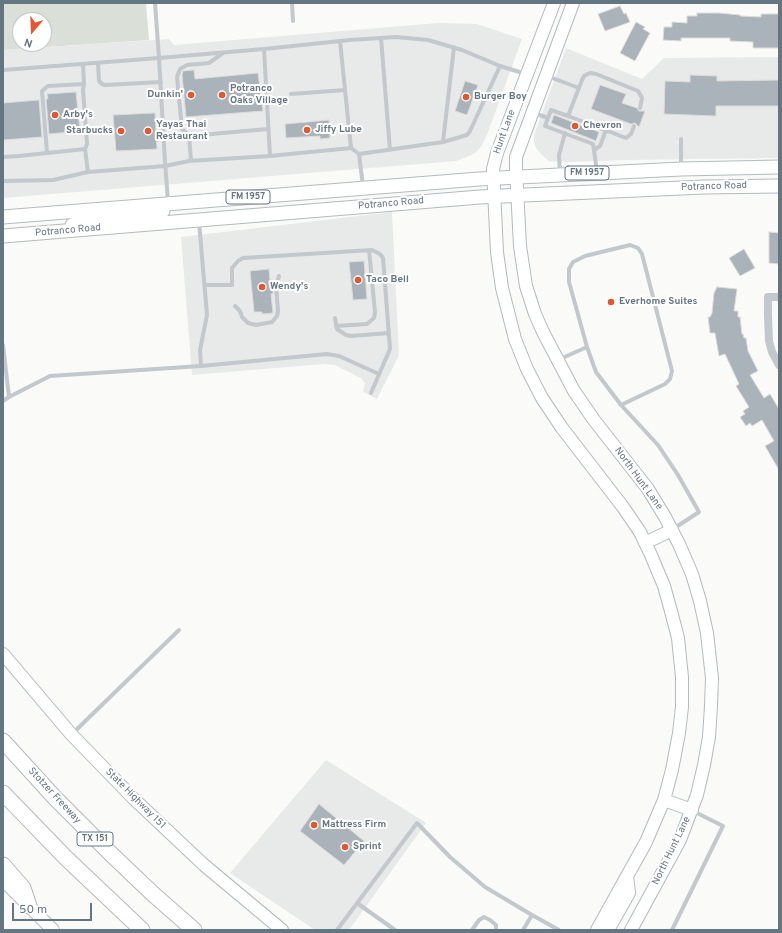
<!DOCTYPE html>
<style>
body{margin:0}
#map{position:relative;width:782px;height:933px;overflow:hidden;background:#fafaf8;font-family:Overpass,sans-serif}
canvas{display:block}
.frame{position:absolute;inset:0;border:4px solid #657683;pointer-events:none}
.north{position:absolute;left:12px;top:12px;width:40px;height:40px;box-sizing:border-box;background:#fff;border:1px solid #c1c8cd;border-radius:50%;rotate:199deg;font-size:11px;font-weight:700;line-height:16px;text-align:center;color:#657683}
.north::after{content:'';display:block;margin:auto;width:14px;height:18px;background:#e4572e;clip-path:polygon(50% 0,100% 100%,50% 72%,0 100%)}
.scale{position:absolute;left:12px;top:903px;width:80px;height:18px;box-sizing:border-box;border:2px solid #657683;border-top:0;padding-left:5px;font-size:12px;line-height:14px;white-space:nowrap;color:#657683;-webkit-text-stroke:3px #fff;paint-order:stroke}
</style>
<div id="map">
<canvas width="782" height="933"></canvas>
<div class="frame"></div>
<div class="north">N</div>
<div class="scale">50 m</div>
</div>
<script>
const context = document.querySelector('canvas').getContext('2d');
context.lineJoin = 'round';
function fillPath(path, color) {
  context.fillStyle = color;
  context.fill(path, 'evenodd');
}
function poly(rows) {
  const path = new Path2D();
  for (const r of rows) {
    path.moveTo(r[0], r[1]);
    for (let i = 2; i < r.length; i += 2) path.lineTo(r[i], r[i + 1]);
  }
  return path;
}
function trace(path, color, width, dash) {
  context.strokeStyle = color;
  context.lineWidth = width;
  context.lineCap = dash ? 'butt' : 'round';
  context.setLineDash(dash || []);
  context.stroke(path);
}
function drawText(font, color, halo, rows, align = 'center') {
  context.font = font + ' Overpass,sans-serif';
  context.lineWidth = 4;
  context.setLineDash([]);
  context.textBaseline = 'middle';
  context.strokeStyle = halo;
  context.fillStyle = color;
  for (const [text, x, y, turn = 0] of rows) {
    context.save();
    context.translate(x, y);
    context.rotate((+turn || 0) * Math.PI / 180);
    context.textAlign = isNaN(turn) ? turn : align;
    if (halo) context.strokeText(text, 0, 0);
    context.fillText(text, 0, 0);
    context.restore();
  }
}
const built = poly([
 [438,23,477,24,522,39,487,135,481,147,475,153,467,157,456,161,3,198,3,50,169,39,174,45],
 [566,48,642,79,664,58,779,57,779,158,629,160,568,162,549,161,540,153,536,148,534,142,534,135],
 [392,212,399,355,377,399,363,392,365,383,361,378,335,365,324,364,192,375,181,237],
 [326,760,426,823,349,930,315,930,230,873]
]);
const green = poly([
 [3,3,146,3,149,40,3,50],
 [20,20,44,20,44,44,20,44]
]);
const building = poly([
 [620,6,624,14,626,13,630,22,605,31,598,14,620,6],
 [697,13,719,13,740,15,740,16,761,17,761,14,779,14,779,48,753,48,753,42,730,41,730,38,681,38,681,41,663,40,664,27,672,27,672,22,687,23,687,16,697,16,697,13],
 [636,22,645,27,643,29,650,33,635,61,620,53,636,22],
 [194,70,195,79,258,73,263,111,186,117,182,75,183,71,194,70],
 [690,75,717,76,717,81,779,80,779,106,716,106,716,116,664,114,665,81,690,82,690,75],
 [465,81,478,85,467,115,455,111,465,81],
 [600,85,626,94,622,103,637,108,639,111,645,111,639,127,635,123,631,124,591,109,600,85],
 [76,92,80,131,49,134,46,99,48,99,47,94,76,92],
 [39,100,42,137,3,140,3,103,39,100],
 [155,113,157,149,116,151,113,115,155,113],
 [554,115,599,132,596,141,551,123,554,115],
 [329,120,330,138,320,139,320,136,286,138,285,124,329,120],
 [769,232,779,233,779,264,769,263,769,232],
 [744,249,755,268,740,276,729,258,744,249],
 [364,261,367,299,353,300,349,262,364,261],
 [269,269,270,280,272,280,273,285,273,294,271,294,273,313,262,314,262,312,254,312,250,271,269,269],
 [717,287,737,289,734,311,738,311,738,317,740,317,742,334,743,334,744,338,746,338,748,351,758,371,750,375,764,398,770,394,779,409,779,470,765,446,774,441,762,420,752,426,750,423,746,426,740,417,745,414,743,411,749,407,736,386,739,384,725,354,719,356,715,333,710,333,708,317,710,317,712,313,714,293,717,287],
 [319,804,364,841,344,865,300,831,319,804]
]);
const service = poly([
 [155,3,159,58,264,49],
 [292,3,293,21],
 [381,38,390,150],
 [340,41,351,148,359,154,363,186],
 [98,63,99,81,102,84,105,85,161,82],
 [3,70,159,58,165,162,168,201],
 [547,76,579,88],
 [84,84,83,90,87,144,85,149],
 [291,94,345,90],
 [534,113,548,118,551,110,568,116],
 [548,118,545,126,593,144,597,171],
 [634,126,631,134,626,138,568,116,582,80,584,76,590,73,596,74,638,91,642,98,640,108],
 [189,136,182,129,177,77,180,69,187,65,209,63,223,53],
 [681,139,681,167],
 [443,142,454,47],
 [594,150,600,146,606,130],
 [47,153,42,91,48,86,84,84,83,64],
 [359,154,443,142,467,135,470,131,500,66],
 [270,156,351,148],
 [3,157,19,156,85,149,88,172,165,166,189,161,270,156,264,49,350,40,396,37,428,40,462,50,500,66,526,74],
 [191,161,189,136,268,129],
 [560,174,559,155,565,133],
 [3,181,53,180,88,172],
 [199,222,207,315,200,350,201,366],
 [205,285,232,285,232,268,238,261,243,258,372,250,380,254,383,258,390,349,371,393],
 [235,306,240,311,242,317,248,323,256,325,272,322,277,316,278,311,276,286,279,276],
 [335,318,337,329,346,335,351,336,389,333],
 [336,326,367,324,374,318,375,312,369,250],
 [3,345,9,397,3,401],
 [560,359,587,347],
 [9,397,50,376,201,366,327,354,339,356,379,374],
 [621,405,665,384,670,379,672,371,642,254,638,248,630,245,585,256,573,262,569,269,569,282,587,347,596,372,621,405,658,445,678,475,699,512,673,529],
 [72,734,179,630],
 [357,903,395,930],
 [337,930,417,823,450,857,485,887,532,915,559,930],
 [472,930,479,920,484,917,490,920,496,925,496,930],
 [523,930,532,915],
 [672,930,723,826,693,811]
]);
const minor = poly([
 [779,297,768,297,768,316,769,341,772,352,779,365]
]);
const secondary = poly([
 [554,3,497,153,493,169,497,252,502,288,515,339,527,369,542,398,562,428,623,507,640,532,651,555,664,586,671,611,678,638,682,677,682,707,679,733,672,770,664,800,646,842,597,930],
 [573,3,516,157,516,169,520,246,526,286,535,314,543,332,574,391,594,420,648,489,665,517,679,544,692,574,700,601,707,633,712,678,711,706,709,737,704,765,697,795,680,840,631,930],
 [645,543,672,530],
 [3,654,71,734,134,799,204,865,282,930],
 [664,800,692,810],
 [3,880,53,930],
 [608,930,629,893,627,876]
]);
const primary = poly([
 [3,217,479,179,681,169,779,167],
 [72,225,88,220,147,214,163,211],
 [3,236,480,197,704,187,779,186]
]);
const motorway = poly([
 [3,741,55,798,110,853,153,894,194,930],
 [3,793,66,858,142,930],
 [3,865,23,888,29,906]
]);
const markers = [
 [191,95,4,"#e4572e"],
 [222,95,4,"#e4572e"],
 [466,97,4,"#e4572e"],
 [55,115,4,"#e4572e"],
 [575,126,4,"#e4572e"],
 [307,130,4,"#e4572e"],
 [121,131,4,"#e4572e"],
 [148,131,4,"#e4572e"],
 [358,280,4,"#e4572e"],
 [262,287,4,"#e4572e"],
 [611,302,4,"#e4572e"],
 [314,825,4,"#e4572e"],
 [345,847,4,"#e4572e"]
];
const shields = [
 [587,173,44],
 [248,197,44],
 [95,839,36]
];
const shieldNames = [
 ["FM 1957",587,173],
 ["FM 1957",248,197],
 ["TX 151",95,839]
];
const poiNames = [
 ["Potranco",230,89],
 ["Oaks Village",230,101],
 ["Dunkin'",183,95,"right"],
 ["Burger Boy",474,97],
 ["Arby's",63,115],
 ["Yayas Thai",156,125],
 ["Restaurant",156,137],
 ["Chevron",583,126],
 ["Jiffy Lube",315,130],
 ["Starbucks",113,131,"right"],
 ["Taco Bell",366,280],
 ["Wendy's",270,287],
 ["Everhome Suites",619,302],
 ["Mattress Firm",322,825],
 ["Sprint",353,847]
];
const streetNames = [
 ["Hunt Lane",505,132,-70],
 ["Potranco Road",714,187,-2],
 ["Potranco Road",391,204,-5],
 ["Potranco Road",68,231,-5],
 ["North Hunt Lane",638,479,54],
 ["Stotzer Freeway",54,796,47],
 ["State Highway 151",135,799,45],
 ["North Hunt Lane",672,851,-64]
];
fillPath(built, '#e8e9e9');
fillPath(green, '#dadfd7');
fillPath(building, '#aab3b9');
trace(building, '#dcdcda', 1);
trace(secondary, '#b3babf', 14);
trace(primary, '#b5babe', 15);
trace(motorway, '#b4b9bd', 17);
trace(service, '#c3c8cc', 4);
trace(minor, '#c3c8cc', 8);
trace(secondary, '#fff', 12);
trace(primary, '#fff', 13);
trace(motorway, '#fff', 15);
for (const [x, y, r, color] of markers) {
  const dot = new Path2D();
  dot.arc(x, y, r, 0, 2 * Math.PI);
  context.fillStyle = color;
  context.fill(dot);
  trace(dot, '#fff', 1.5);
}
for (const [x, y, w] of shields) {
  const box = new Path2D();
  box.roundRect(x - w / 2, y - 7, w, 14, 3);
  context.fillStyle = '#fff';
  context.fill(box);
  trace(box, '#657683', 1);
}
drawText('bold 9px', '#657683', null, shieldNames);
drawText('bold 10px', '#657683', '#fff', poiNames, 'left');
drawText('10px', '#657683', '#fff', streetNames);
</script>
